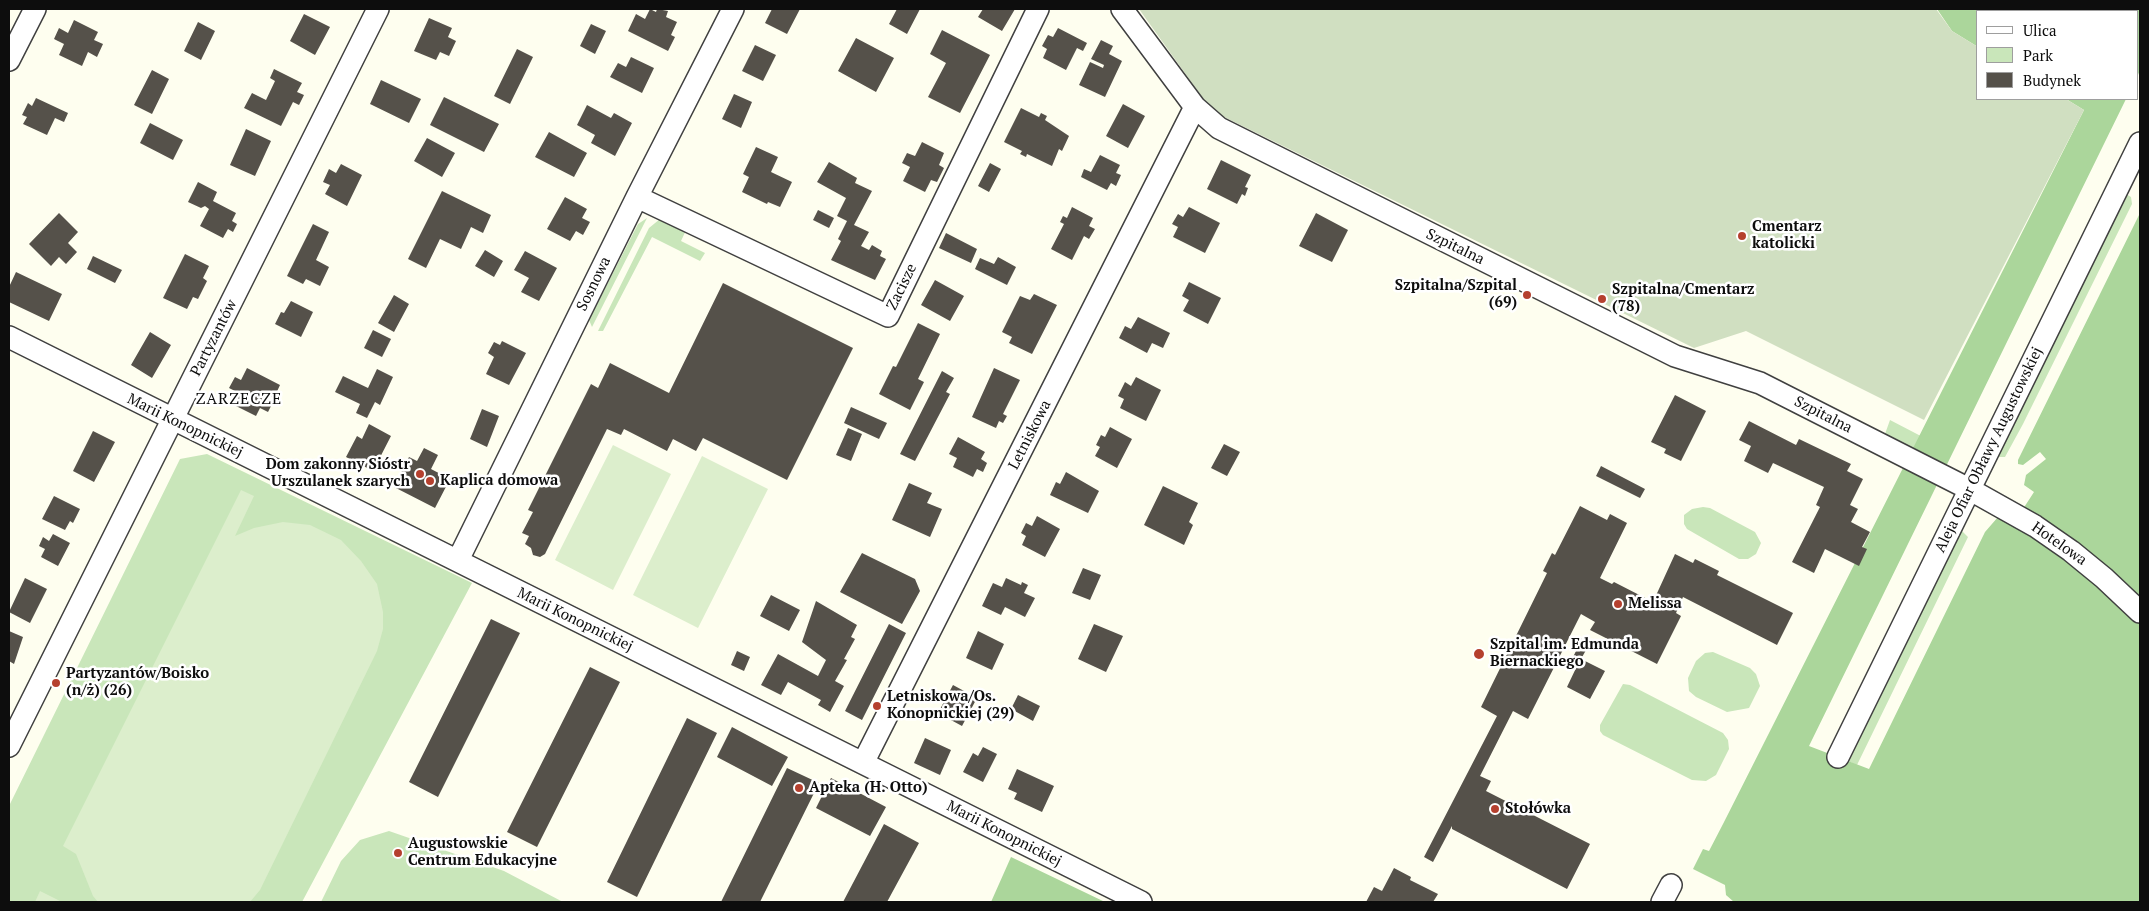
<!DOCTYPE html>
<meta charset="utf-8">
<style>
body{margin:0}
#map{position:relative;width:2149px;height:911px;overflow:hidden;background:#fefeef;font-family:"PT Serif",serif}
canvas{display:block}
.frame{position:absolute;inset:0;border:10px solid #0d0d0d;pointer-events:none}
.legend{position:absolute;left:1976px;top:10px;width:162px;height:90px;box-sizing:border-box;background:#fff;border:1px solid #9e9e9e;margin:0;padding:6px 9px;list-style:none;font-size:15px;color:#0d0d0d}
.legend li{display:flex;align-items:center;gap:10px;height:25px}
.legend b{width:25px;border:1px solid #9e9e9e}
</style>
<div id="map">
<canvas width="2149" height="911"></canvas>
<div class="frame"></div>
<ul class="legend">
<li><b style="height:6px;background:#fff"></b>Ulica</li>
<li><b style="height:14px;background:#c9e6ba"></b>Park</li>
<li><b style="height:14px;background:#55514a"></b>Budynek</li>
</ul>
</div>
<script>
const context = document.querySelector('canvas').getContext('2d');
context.lineJoin = 'round';
function fillPath(path, color) {
  context.fillStyle = color;
  context.fill(path, 'evenodd');
}
function poly(rows) {
  const path = new Path2D();
  for (const r of rows) {
    path.moveTo(r[0], r[1]);
    for (let i = 2; i < r.length; i += 2) path.lineTo(r[i], r[i + 1]);
  }
  return path;
}
function trace(path, color, width, dash) {
  context.strokeStyle = color;
  context.lineWidth = width;
  context.lineCap = dash ? 'butt' : 'round';
  context.setLineDash(dash || []);
  context.stroke(path);
}
function drawText(font, color, halo, rows, align = 'center') {
  context.font = font + ' "PT Serif",serif';
  context.lineWidth = 5;
  context.setLineDash([]);
  context.textBaseline = 'middle';
  context.strokeStyle = halo;
  context.fillStyle = color;
  for (const [text, x, y, turn = 0] of rows) {
    context.save();
    context.translate(x, y);
    context.rotate((+turn || 0) * Math.PI / 180);
    context.textAlign = isNaN(turn) ? turn : align;
    if (halo) context.strokeText(text, 0, 0);
    context.fillText(text, 0, 0);
    context.restore();
  }
}
const green = poly([
 [2126,194,2131,197,2132,204,2023,424,2005,457,1997,457],
 [647,218,592,327,589,320,638,224],
 [660,219,688,226,681,241,705,253,700,261,652,237,603,331,598,331,649,228],
 [1890,420,1940,446,1940,462,1885,434],
 [207,454,472,583,302,902,9,902,9,806,180,459],
 [1703,507,1710,508,1755,532,1761,543,1756,554,1748,559,1739,559,1687,529,1684,524,1684,515,1692,509],
 [1961,530,1968,537,1857,765,1848,761],
 [1713,652,1750,668,1756,674,1760,686,1749,708,1727,712,1696,697,1689,691,1688,678,1696,661,1705,653],
 [1623,684,1630,685,1723,733,1728,740,1729,749,1716,775,1706,781,1692,780,1603,735,1600,731,1600,725],
 [389,831,504,871,563,902,321,902,341,861,360,840]
]);
const forest = poly([
 [1937,9,2140,9,2140,70,2138,75,2138,11,1978,11,1978,47,1952,31],
 [2066,99,2126,99,1809,746,1869,769,1985,532,1998,517,2012,526,2034,492,2024,485,2026,475,2046,459,2040,452,2023,465,2018,464,2018,460,2140,213,2140,902,1734,902,1726,895,1725,885,1693,869,1703,849,1709,851,1723,824,2084,110],
 [1011,857,1105,902,991,902]
]);
const cemetery = poly([
 [1139,9,1936,9,1952,31,1978,47,1978,99,2066,99,2084,110,1924,420,1746,331,1694,348,1212,111]
]);
const pitch = poly([
 [613,445,671,474,613,590,555,560],
 [702,456,768,489,698,628,633,595],
 [241,490,254,496,235,536,254,528,283,522,310,525,341,540,361,561,377,584,383,612,383,629,377,651,260,890,250,902,98,902,93,896,76,854,63,846],
 [40,891,62,902,35,902]
]);
const building = poly([
 [650,9,656,12,657,9,668,11,666,17,677,22,671,35,675,37,668,51,628,31,636,14,645,19],
 [772,9,800,9,787,34,765,23],
 [897,9,920,9,907,34,889,24],
 [983,9,1015,9,1002,31,978,17],
 [304,14,330,27,315,55,290,41],
 [429,18,452,28,448,37,456,41,449,56,440,52,436,60,414,51],
 [74,20,98,32,94,40,103,44,97,57,88,52,82,66,59,55,64,44,54,39,59,28,68,33],
 [198,22,215,31,201,60,184,51],
 [591,24,606,31,595,54,580,46],
 [1058,28,1087,43,1083,51,1077,48,1066,70,1043,58,1047,49,1042,46,1048,35,1053,37],
 [942,30,990,55,960,113,928,97,946,63,930,54],
 [856,38,894,58,876,92,838,71],
 [1101,40,1113,46,1109,54,1122,61,1105,97,1079,85,1090,62,1103,68,1104,65,1091,59],
 [755,45,776,55,763,81,742,71],
 [517,49,533,57,510,104,494,96],
 [631,57,654,68,642,93,610,77,618,63,626,67],
 [274,69,302,83,297,92,304,95,299,105,293,102,281,126,244,108,252,93,266,100,275,81,270,78],
 [152,70,169,79,152,114,134,105],
 [381,80,421,99,409,123,370,104],
 [734,94,752,102,741,128,722,119],
 [444,97,499,124,484,152,430,125],
 [36,98,68,113,64,122,55,118,47,135,23,124,27,117,22,115,28,103,32,106],
 [1123,104,1145,116,1128,148,1106,136],
 [587,105,611,118,614,113,632,123,615,156,591,143,595,135,577,125],
 [1021,108,1039,117,1041,113,1047,116,1045,120,1069,136,1062,151,1059,149,1052,166,1027,154,1026,157,1020,154,1022,151,1004,142],
 [150,123,183,140,173,160,140,143],
 [246,129,271,141,255,176,230,165],
 [549,132,587,153,574,177,535,157],
 [427,138,455,153,442,177,414,161],
 [922,142,944,153,939,165,944,168,937,182,931,180,925,192,903,181,910,167,902,163,907,153,915,156],
 [756,147,778,157,771,172,792,182,780,207,768,202,767,204,742,192,749,177,743,174],
 [1100,155,1120,165,1116,173,1121,175,1116,186,1111,183,1107,190,1081,177,1084,169,1091,172],
 [1221,160,1251,175,1245,187,1248,188,1245,196,1242,194,1237,204,1207,189],
 [829,162,857,178,855,183,872,191,854,225,869,232,861,246,869,250,872,245,882,251,880,256,886,259,875,280,831,260,841,241,838,239,847,221,837,216,846,198,817,182],
 [990,163,1001,169,989,192,978,186],
 [341,164,362,175,347,206,325,194,330,185,323,182,329,169,336,173],
 [198,182,217,192,213,201,236,213,232,221,237,224,233,232,228,229,223,238,200,226,209,209,205,206,201,208,188,202],
 [442,191,491,215,483,233,471,227,461,249,440,239,426,268,408,259],
 [565,197,587,209,582,218,590,222,583,235,576,231,570,241,547,229],
 [1072,207,1093,218,1089,226,1095,229,1089,239,1084,236,1072,260,1051,249,1064,224,1060,222,1063,216,1067,218],
 [1189,207,1220,223,1205,253,1173,237,1178,227,1172,224,1178,214,1183,217],
 [818,210,834,218,829,228,813,220],
 [59,213,78,232,68,243,77,252,66,264,59,257,51,266,29,244],
 [1316,213,1348,230,1332,262,1299,246],
 [313,224,329,232,316,260,329,267,320,286,306,279,303,284,287,276],
 [946,233,977,249,971,263,939,248],
 [485,250,503,261,494,277,475,266],
 [525,251,557,268,539,301,521,292,529,278,514,270],
 [185,254,209,266,203,278,207,281,198,299,193,297,187,309,163,298],
 [93,256,122,270,115,283,87,269],
 [998,257,1016,267,1007,285,975,269,980,258,994,264],
 [16,272,62,294,49,321,9,302,9,287],
 [935,280,964,296,950,321,921,305],
 [1189,282,1221,298,1208,324,1183,311,1189,300,1182,296],
 [723,283,853,348,787,480,703,438,696,451,673,439,667,451,624,429,621,435,607,429,545,554,540,557,533,555,531,548,525,544,529,536,522,533,533,512,528,510,591,384,598,388,610,363,669,393],
 [1034,294,1057,305,1032,354,1009,343,1012,337,1002,332,1020,296,1030,300],
 [394,295,409,304,394,332,378,323],
 [291,301,313,312,301,337,275,324,281,312,284,313],
 [1138,317,1170,333,1163,348,1152,343,1147,353,1119,338,1125,326,1131,329],
 [918,323,940,334,918,379,924,382,910,410,879,394,893,366,896,367],
 [373,330,391,339,382,357,364,348],
 [150,332,171,345,152,378,131,365],
 [502,341,526,353,509,385,486,374,494,357,488,353,494,342,500,345],
 [247,368,280,385,274,398,267,394,263,402,271,406,268,412,260,408,256,416,230,403,235,391,229,388,235,377,241,380],
 [994,368,1020,380,1003,414,1007,416,1003,423,999,421,996,428,972,417],
 [377,369,393,377,380,405,375,402,367,418,356,413,360,404,335,392,343,376,368,388],
 [942,371,954,378,946,392,950,394,915,461,900,454],
 [1136,377,1161,390,1146,421,1120,408,1124,399,1118,396,1125,382,1131,386],
 [1675,395,1706,411,1681,461,1664,453,1666,449,1651,442],
 [851,407,887,423,879,439,844,423],
 [482,409,499,416,487,447,470,439],
 [1749,421,1796,445,1799,439,1851,464,1847,471,1863,479,1850,505,1858,509,1851,522,1870,532,1862,547,1867,549,1859,566,1825,549,1814,573,1792,562,1820,507,1816,505,1824,487,1773,463,1768,473,1744,461,1751,446,1739,440],
 [369,424,391,436,373,471,346,457,357,436,362,439],
 [1110,427,1132,439,1117,468,1095,456,1100,447,1096,445,1101,435,1105,437],
 [848,428,862,434,851,461,836,455],
 [93,431,115,442,94,482,73,471],
 [958,437,985,452,981,459,987,463,983,472,977,469,973,477,953,467,957,458,949,454],
 [1224,444,1240,452,1227,476,1211,468],
 [424,448,438,455,431,469,450,479,435,508,394,487,409,457,417,461],
 [1601,466,1645,489,1640,498,1596,476],
 [1066,472,1099,491,1088,513,1050,495,1056,482,1060,484],
 [909,483,932,493,927,503,942,509,930,537,892,520],
 [1163,486,1198,503,1189,522,1193,525,1184,545,1144,525],
 [54,496,80,509,73,523,70,521,65,530,42,519],
 [1580,506,1607,520,1610,514,1627,523,1600,578,1612,584,1614,582,1653,602,1675,554,1693,563,1695,559,1719,571,1717,575,1793,613,1777,645,1683,597,1676,613,1681,616,1657,664,1590,630,1595,622,1581,614,1528,719,1513,711,1480,776,1491,781,1486,791,1590,844,1567,889,1452,829,1452,826,1433,862,1424,857,1497,716,1481,707,1547,573,1543,571,1552,553,1555,555],
 [1037,516,1060,529,1045,557,1022,545,1026,536,1021,533,1026,523,1032,526],
 [53,534,70,543,58,566,41,557,45,549,39,546,43,537,49,541],
 [862,553,915,579,920,591,902,624,840,592],
 [1083,568,1101,575,1090,600,1072,593],
 [25,578,47,589,30,623,9,612],
 [1006,578,1021,585,1022,582,1028,585,1024,593,1035,598,1025,617,1005,607,1001,615,982,606,993,583,1002,587],
 [771,595,800,610,789,631,760,616],
 [816,601,857,625,851,637,855,639,844,659,847,660,835,681,844,686,830,712,818,705,821,700,788,682,781,695,761,685,778,654,818,676,826,660,802,642],
 [491,619,520,633,438,797,409,782],
 [889,624,906,633,862,720,845,711],
 [1094,624,1123,636,1106,672,1078,659],
 [9,631,23,637,14,664,9,661],
 [978,631,1004,644,992,670,966,658],
 [1576,636,1590,643,1581,659,1605,671,1590,699,1567,687,1577,666,1570,663,1577,649,1572,643],
 [737,651,750,657,744,671,731,665],
 [590,667,620,682,537,847,507,832],
 [953,685,977,698,962,726,938,713],
 [1018,695,1040,706,1033,721,1011,709],
 [687,718,717,733,637,897,607,882],
 [732,727,788,757,772,786,717,757],
 [925,738,951,750,940,775,914,763],
 [983,747,997,754,983,782,963,772,973,753,978,756],
 [787,768,819,783,760,902,721,902],
 [1017,769,1054,786,1042,812,1014,799,1017,793,1008,789],
 [831,778,886,807,870,836,816,808],
 [884,824,919,843,887,902,843,902],
 [1394,868,1411,877,1410,880,1438,894,1433,902,1366,902,1374,887,1382,891]
]);
const street = poly([
 [1122,9,1195,107,1219,128,1675,356,1760,383,1969,489,2035,526,2071,551,2104,578,2140,612],
 [9,60,35,9],
 [637,197,888,316,1038,9],
 [9,337,1141,902],
 [458,560,637,197,733,9],
 [9,746,378,9],
 [1838,757,2140,143],
 [863,763,1195,107],
 [1662,902,1671,885]
]);
const markers = [
 [1742,236,5,"#b5402e"],
 [1527,295,5,"#b5402e"],
 [1602,299,5,"#b5402e"],
 [420,474,5,"#b5402e"],
 [430,481,5,"#b5402e"],
 [1618,604,5,"#b5402e"],
 [1479,654,6,"#b5402e"],
 [56,683,5,"#b5402e"],
 [877,706,5,"#b5402e"],
 [799,788,5,"#b5402e"],
 [1495,809,5,"#b5402e"],
 [398,853,5,"#b5402e"]
];
const poiNames = [
 ["Cmentarz",1752,227],
 ["katolicki",1752,244],
 ["Szpitalna/Szpital",1517,286,"right"],
 ["(69)",1517,303,"right"],
 ["Szpitalna/Cmentarz",1612,290],
 ["(78)",1612,307],
 ["Dom zakonny Sióstr",410,465,"right"],
 ["Urszulanek szarych",410,482,"right"],
 ["Kaplica domowa",440,481],
 ["Melissa",1628,604],
 ["Szpital im. Edmunda",1490,645],
 ["Biernackiego",1490,662],
 ["Partyzantów/Boisko",66,674],
 ["(n/ż) (26)",66,691],
 ["Letniskowa/Os.",887,697],
 ["Konopnickiej (29)",887,714],
 ["Apteka (H. Otto)",809,788],
 ["Stołówka",1505,809],
 ["Augustowskie",408,844],
 ["Centrum Edukacyjne",408,861]
];
const streetNames = [
 ["Szpitalna",1455,247,26],
 ["Sosnowa",594,284,-64],
 ["Zacisze",902,287,-64],
 ["Partyzantów",214,338,-63],
 ["Szpitalna",1823,415,27],
 ["Marii Konopnickiej",185,426,26],
 ["Letniskowa",1030,435,-63],
 ["Aleja Ofiar Obławy Augustowskiej",1989,450,-64],
 ["Hotelowa",2059,544,35],
 ["Marii Konopnickiej",575,620,26],
 ["Marii Konopnickiej",1004,834,27]
];
const neighbourhoodNames = [
 ["ZARZECZE",239,399]
];
fillPath(green, '#c9e6ba');
fillPath(forest, '#abd69b');
fillPath(cemetery, '#d0dfc1');
fillPath(pitch, '#dceecc');
fillPath(building, '#55514a');
trace(street, '#404040', 24);
trace(street, '#fff', 21);
for (const [x, y, r, color] of markers) {
  const dot = new Path2D();
  dot.arc(x, y, r, 0, 2 * Math.PI);
  context.fillStyle = color;
  context.fill(dot);
  trace(dot, '#fff', 2);
}
drawText('bold 15px', '#0d0d0d', '#fff', poiNames, 'left');
drawText('15px', '#0d0d0d', '#fff', streetNames);
context.letterSpacing = '1px';
drawText('16px', '#0d0d0d', '#fff', neighbourhoodNames);
context.letterSpacing = '0px';
</script>
